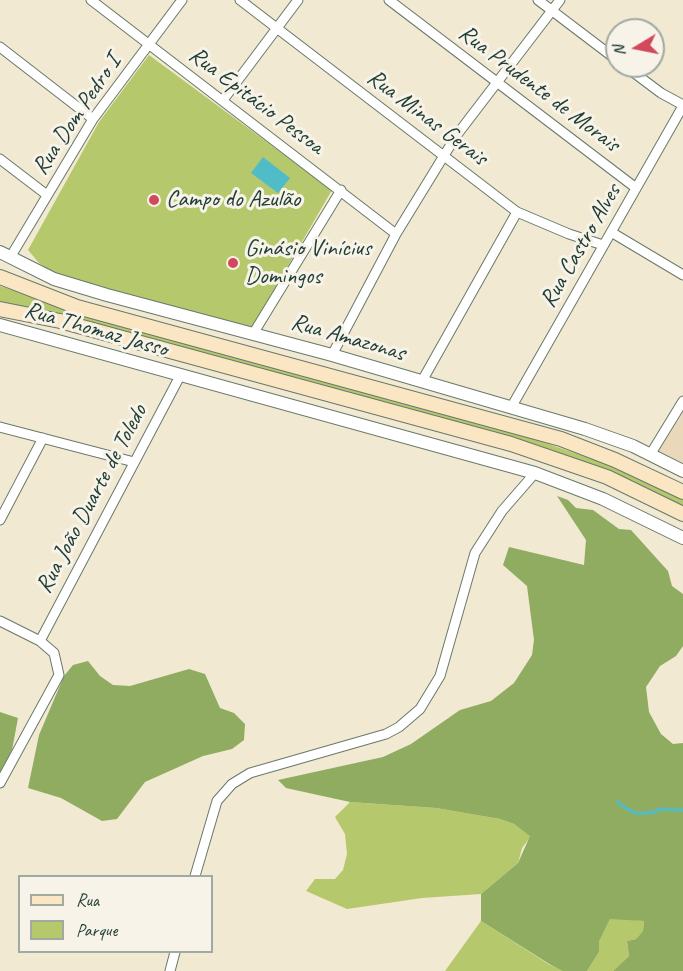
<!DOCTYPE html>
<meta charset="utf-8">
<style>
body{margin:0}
#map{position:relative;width:683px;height:971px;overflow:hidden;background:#f1e9d1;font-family:Caveat,sans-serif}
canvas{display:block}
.legend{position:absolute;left:18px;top:875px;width:195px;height:78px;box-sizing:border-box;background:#f7f3e8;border:2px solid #a1aaa0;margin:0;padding:8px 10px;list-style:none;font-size:18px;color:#1f3d34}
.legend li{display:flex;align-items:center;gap:12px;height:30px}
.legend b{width:30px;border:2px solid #a1aaa0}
.north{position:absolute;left:605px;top:18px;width:60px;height:60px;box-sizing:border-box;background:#f7f3e8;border:2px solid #a1aaa0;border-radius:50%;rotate:260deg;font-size:16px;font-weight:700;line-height:24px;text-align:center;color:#1f3d34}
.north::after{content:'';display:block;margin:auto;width:21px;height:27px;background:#d1495b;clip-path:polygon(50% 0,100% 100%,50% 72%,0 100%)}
</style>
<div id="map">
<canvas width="683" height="971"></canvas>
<ul class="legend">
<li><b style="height:8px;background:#fbe6c4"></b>Rua</li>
<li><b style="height:16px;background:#b6c86c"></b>Parque</li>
</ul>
<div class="north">N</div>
</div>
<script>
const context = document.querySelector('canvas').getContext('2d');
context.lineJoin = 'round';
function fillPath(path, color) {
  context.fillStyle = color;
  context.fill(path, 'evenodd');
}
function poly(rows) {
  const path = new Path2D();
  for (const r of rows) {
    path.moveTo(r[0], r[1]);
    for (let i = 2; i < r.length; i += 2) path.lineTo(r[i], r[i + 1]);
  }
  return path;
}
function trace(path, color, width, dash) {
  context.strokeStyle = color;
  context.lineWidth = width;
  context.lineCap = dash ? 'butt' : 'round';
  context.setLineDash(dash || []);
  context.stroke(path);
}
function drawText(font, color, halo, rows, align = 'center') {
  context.font = font + ' Caveat,sans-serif';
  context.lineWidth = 6;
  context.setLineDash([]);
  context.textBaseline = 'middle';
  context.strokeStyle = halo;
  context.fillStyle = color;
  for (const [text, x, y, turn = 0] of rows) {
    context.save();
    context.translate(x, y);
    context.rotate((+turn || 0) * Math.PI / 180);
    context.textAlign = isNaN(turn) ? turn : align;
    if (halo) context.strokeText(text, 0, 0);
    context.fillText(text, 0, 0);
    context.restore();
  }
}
const built = poly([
 [683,408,683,470,652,455]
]);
const green = poly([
 [149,55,332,190,252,328,55,274,39,263,28,250,99,122],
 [0,286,161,337,476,419,615,467,683,500,683,509,615,477,0,303],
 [350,802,436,808,500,819,514,824,531,836,522,848,518,863,481,894,422,898,347,909,306,891,315,879,335,879,343,870,347,854,345,834,335,817],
 [618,918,644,921,643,931,636,939,627,941,629,956,613,971,587,971,599,952,599,942,610,919],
 [481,921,550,965,565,971,445,971]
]);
const forest = poly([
 [557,496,568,500,576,508,593,510,619,529,631,530,668,571,672,586,683,594,683,646,676,656,660,666,646,687,649,712,661,734,673,744,683,743,683,971,613,971,629,956,627,941,636,939,643,931,644,921,610,919,599,942,599,952,587,971,563,971,551,965,481,921,481,894,518,863,530,836,514,824,500,819,436,808,350,802,286,788,278,780,383,757,411,744,460,710,491,701,514,683,532,655,534,640,527,586,503,565,509,547,584,565,586,540],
 [88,661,100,676,113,685,130,686,189,669,205,674,220,708,234,713,245,724,244,740,232,749,203,756,145,782,117,819,102,821,61,798,28,788,39,735,64,676,73,665],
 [0,712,18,718,12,750,0,773]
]);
const water = poly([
 [263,157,290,178,278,193,251,173]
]);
const stream = poly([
 [617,802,634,813,651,813,661,809,683,810]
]);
const minor = poly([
 [91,0,396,234],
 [240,0,517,212,569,234,603,245],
 [389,0,636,188],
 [538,0,617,60],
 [0,47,93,119],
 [625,66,661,93,683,105],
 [223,100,298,0],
 [0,159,47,195],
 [611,232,683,275],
 [11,256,93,119,182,0],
 [253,334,341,190],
 [332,355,396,234,456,136,560,0],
 [422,381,517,212],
 [512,406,683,106],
 [0,427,134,462],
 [650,455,683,401],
 [0,520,43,438],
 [0,621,40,641,54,653,59,675,0,783],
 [40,641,180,376],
 [195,876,217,801,232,784,250,773,386,734,399,727,420,709,440,676,475,553,502,511,535,473],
 [170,971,175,952]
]);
const tertiary = poly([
 [0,252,54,279,107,295,332,355,585,429,633,446,683,471],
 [0,325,535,473,603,499,683,538]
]);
const secondary = poly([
 [0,277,77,307,561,439,615,460,683,492],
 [0,309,60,321,511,444,607,477,683,514]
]);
const markers = [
 [154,200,6,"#d1495b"],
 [233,263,6,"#d1495b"]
];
const streetNames = [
 ["Rua Prudente de Morais",539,89,37],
 ["Rua Epitácio Pessoa",256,101,37],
 ["Rua Dom Pedro I",77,115,-56],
 ["Rua Minas Gerais",427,118,37],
 ["Rua Castro Alves",581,246,-60],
 ["Rua Thomaz Jasso",96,330,16],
 ["Rua Amazonas",348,338,16],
 ["Rua João Duarte de Toledo",92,499,-62]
];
const poiNames = [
 ["Campo do Azulão",166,200],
 ["Ginásio Vinícius",245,249],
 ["Domingos",245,277]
];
fillPath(built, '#ead8ba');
fillPath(green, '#b6c86c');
fillPath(forest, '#90ac60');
fillPath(water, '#4fbcc8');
trace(stream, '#4fbcc8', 3);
trace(minor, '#68796b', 11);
trace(tertiary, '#68796b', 14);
trace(secondary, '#68796b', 16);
trace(minor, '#fff', 9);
trace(tertiary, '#fff', 12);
trace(secondary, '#fbe6c4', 14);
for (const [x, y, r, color] of markers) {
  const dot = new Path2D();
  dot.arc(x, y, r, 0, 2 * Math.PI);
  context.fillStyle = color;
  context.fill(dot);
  trace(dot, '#f7f3e8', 2);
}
drawText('24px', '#1f3d34', '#f7f3e8', streetNames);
drawText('24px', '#1f3d34', '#f7f3e8', poiNames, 'left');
</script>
